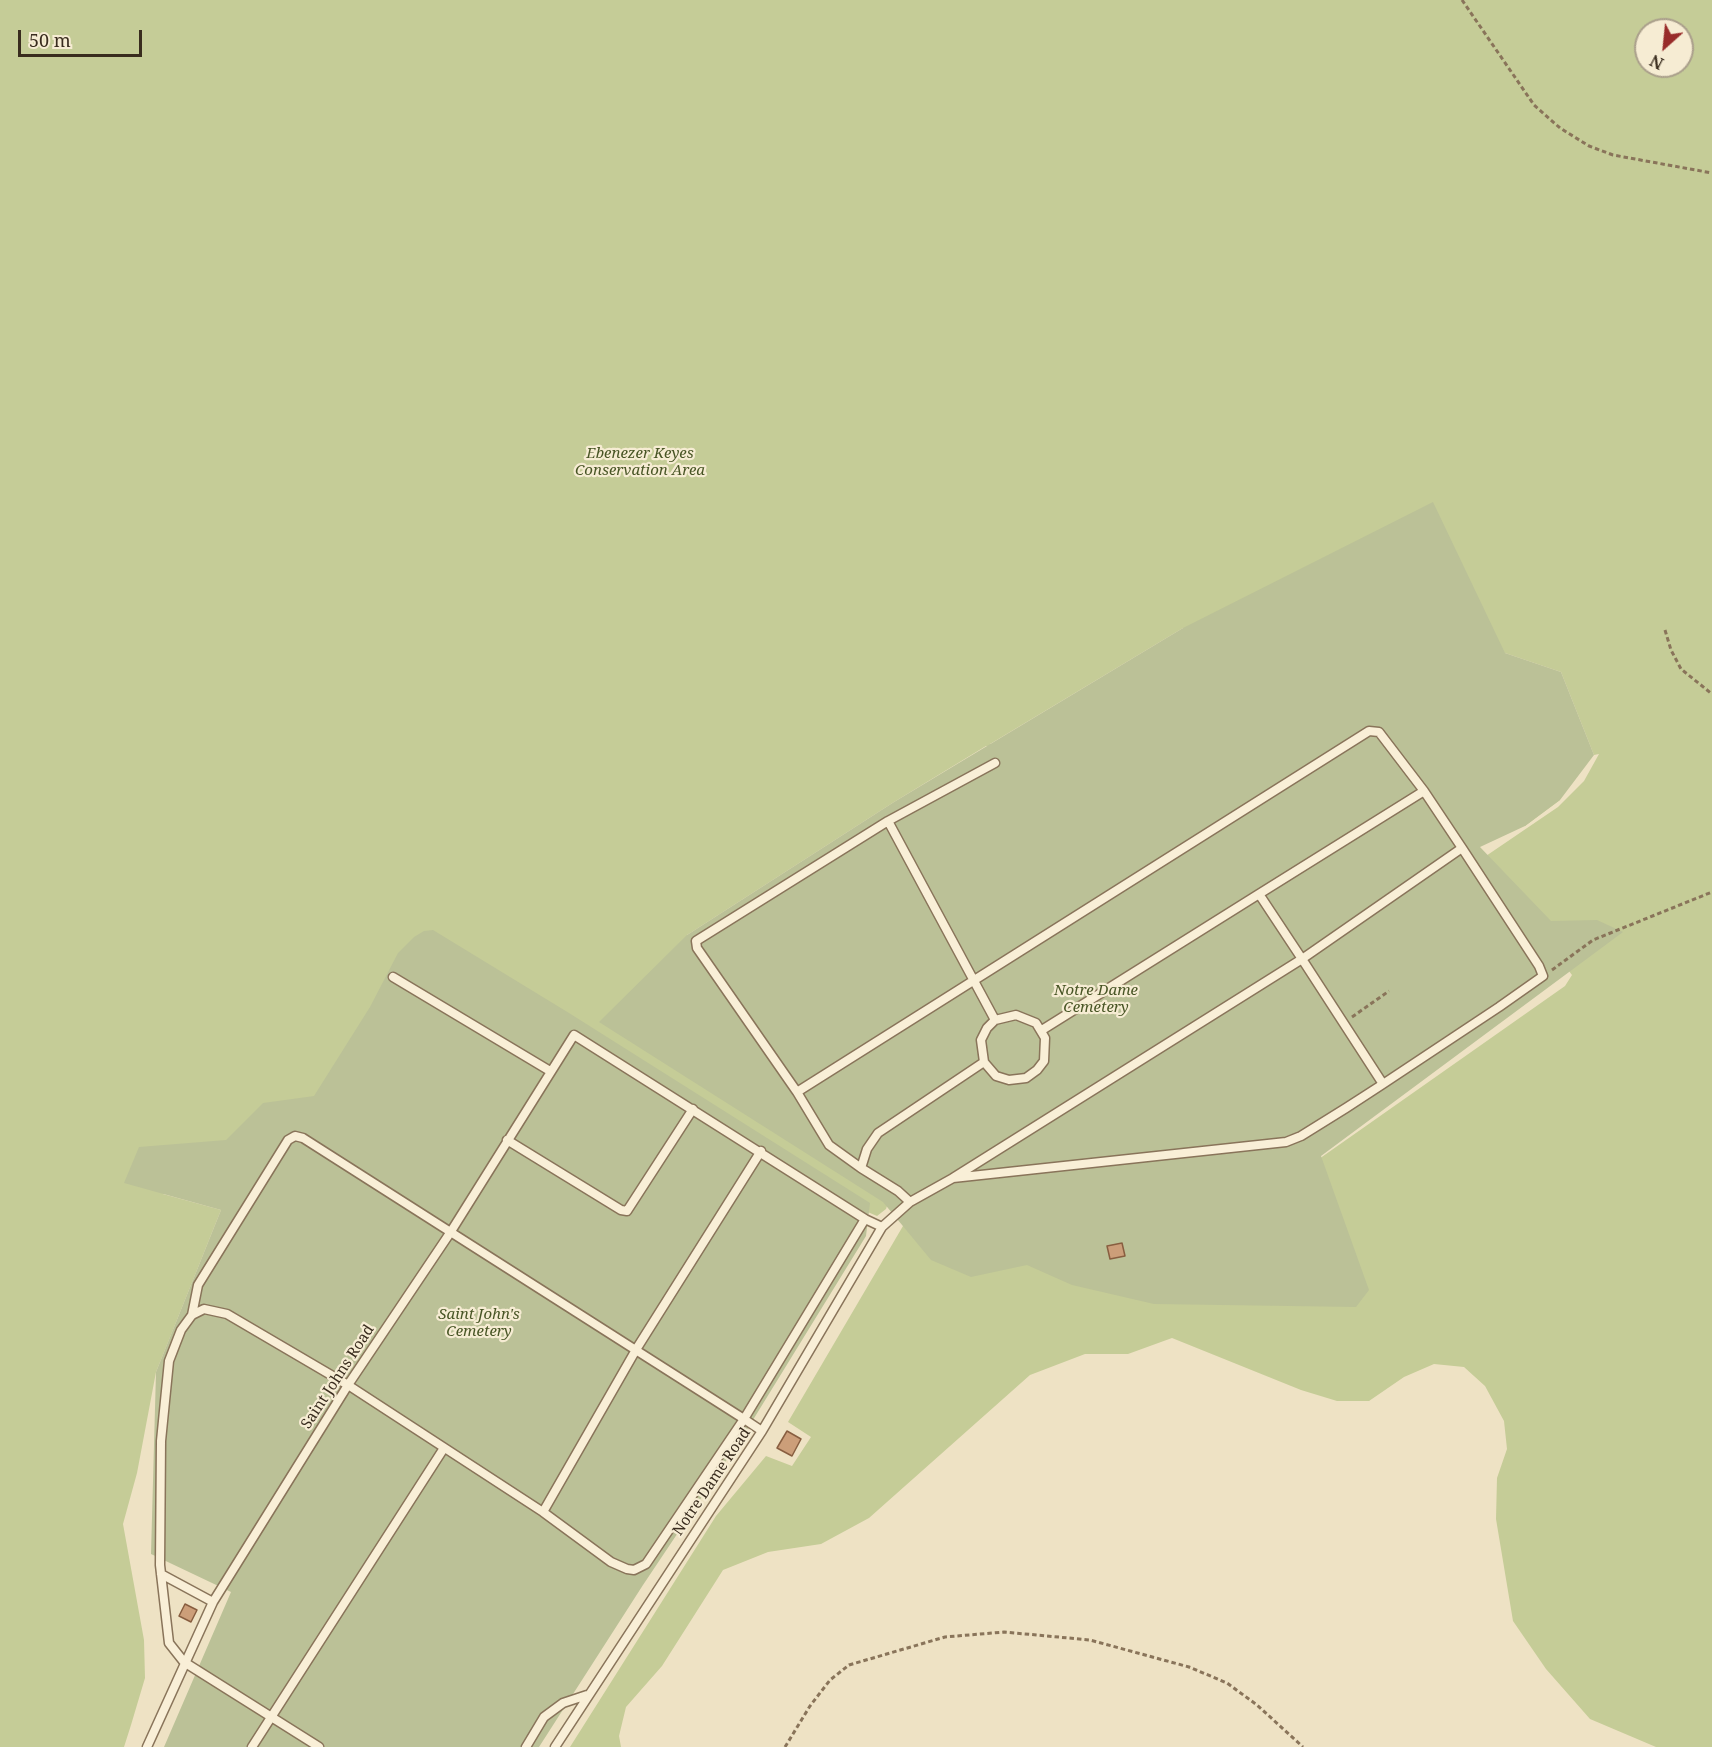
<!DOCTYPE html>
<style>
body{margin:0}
#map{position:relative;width:1712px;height:1747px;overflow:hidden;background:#eee2c4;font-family:"Noto Serif",serif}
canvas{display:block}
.north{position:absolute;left:1634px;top:18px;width:60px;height:60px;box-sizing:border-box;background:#f6ecd3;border:2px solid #aa9f8b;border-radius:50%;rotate:207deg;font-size:16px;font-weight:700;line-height:24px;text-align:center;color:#392c1e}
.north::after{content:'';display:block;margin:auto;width:21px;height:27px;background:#982c2a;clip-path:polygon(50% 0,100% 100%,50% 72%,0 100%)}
.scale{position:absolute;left:18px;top:30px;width:124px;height:27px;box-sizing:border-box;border:3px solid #392c1e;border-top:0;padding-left:8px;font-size:18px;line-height:21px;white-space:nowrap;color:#392c1e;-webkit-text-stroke:4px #f6ecd3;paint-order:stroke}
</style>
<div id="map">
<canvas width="1712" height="1747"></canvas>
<div class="north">N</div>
<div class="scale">50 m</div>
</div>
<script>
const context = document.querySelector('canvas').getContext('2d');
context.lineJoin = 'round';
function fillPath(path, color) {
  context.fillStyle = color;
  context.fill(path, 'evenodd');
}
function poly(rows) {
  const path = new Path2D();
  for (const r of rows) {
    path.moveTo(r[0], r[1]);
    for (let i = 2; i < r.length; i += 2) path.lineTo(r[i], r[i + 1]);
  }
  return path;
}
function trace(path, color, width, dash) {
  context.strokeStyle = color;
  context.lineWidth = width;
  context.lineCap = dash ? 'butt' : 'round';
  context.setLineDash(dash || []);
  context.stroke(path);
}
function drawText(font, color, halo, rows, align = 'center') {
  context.font = font + ' "Noto Serif",serif';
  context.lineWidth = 4.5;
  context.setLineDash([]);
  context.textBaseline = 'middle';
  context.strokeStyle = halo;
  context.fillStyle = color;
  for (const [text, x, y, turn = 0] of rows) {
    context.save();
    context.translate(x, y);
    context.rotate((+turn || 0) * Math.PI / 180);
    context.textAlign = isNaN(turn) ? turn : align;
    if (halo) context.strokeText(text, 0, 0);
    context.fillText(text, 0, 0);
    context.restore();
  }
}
const green = poly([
 [0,0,1712,0,1712,1747,1656,1747,1590,1719,1546,1669,1513,1621,1496,1519,1497,1478,1507,1449,1504,1421,1485,1386,1464,1367,1434,1364,1404,1377,1369,1401,1337,1401,1301,1390,1172,1338,1128,1354,1085,1354,1030,1375,869,1518,821,1544,768,1552,723,1570,662,1666,626,1707,619,1736,621,1747,570,1747,716,1516,766,1456,792,1466,811,1437,788,1422,903,1226,1309,1166,1565,986,1572,975,1483,858,1558,807,1584,781,1599,754,1594,755,1561,672,1505,653,1183,628,990,744,1560,800,1525,826,986,746,894,802,687,935,889,1200,886,1209,877,1216,537,1070,163,1194,221,1210,156,1372,137,1473,123,1524,144,1640,145,1678,131,1725,124,1747,0,1747],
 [1646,30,1682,30,1682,66,1646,66]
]);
const cemetery = poly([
 [1433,502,1505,653,1561,672,1594,755,1560,800,1525,826,1480,847,1551,921,1597,920,1623,932,1321,1156,1369,1290,1356,1307,1154,1304,1072,1285,1027,1265,971,1277,931,1260,883,1202,599,1022,687,935,894,802,1183,628],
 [433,930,569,1013,870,1203,866,1236,748,1428,643,1585,539,1747,164,1747,231,1592,151,1554,156,1372,221,1210,124,1183,139,1147,226,1140,263,1103,314,1096,370,1007,398,953,414,937,424,931]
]);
const building = poly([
 [1122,1243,1125,1256,1110,1259,1107,1246,1122,1243],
 [787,1431,801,1439,792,1456,777,1448,787,1431],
 [185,1604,197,1610,191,1622,179,1616,185,1604]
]);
const path = poly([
 [1462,0,1534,105,1560,128,1589,146,1613,155,1712,173],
 [1665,630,1671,650,1681,669,1712,694],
 [1552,970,1593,940,1712,892],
 [1352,1017,1389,991],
 [785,1747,810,1706,830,1680,849,1665,945,1637,1004,1632,1090,1640,1189,1667,1227,1683,1257,1705,1303,1747]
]);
const lane = poly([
 [995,763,888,821,696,941,697,948,797,1092,1369,731,1379,732,1424,791,1462,848,1302,959,1259,894,1424,791],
 [393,977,550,1071],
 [1042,1030,1259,894],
 [984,1062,981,1040,987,1028,995,1020],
 [1383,1084,1302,959,953,1178,1286,1142,1301,1136,1346,1108,1383,1084,1499,1007,1543,976,1539,966,1462,848],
 [797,1092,829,1145,861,1168,867,1149,878,1133,984,1062,996,1076,1009,1080,1026,1078,1037,1070,1044,1061,1045,1038,1036,1023,1016,1015,995,1020,888,821],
 [507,1140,621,1210,627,1211,693,1109],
 [861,1168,898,1191,910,1202,953,1178],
 [865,1219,882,1227,910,1202],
 [192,1315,198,1285,288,1140,295,1136,303,1138,744,1419,646,1564,634,1570,627,1569,611,1562,543,1512,348,1385,227,1314,204,1309,192,1315,181,1330,169,1361,161,1441,160,1565,169,1643,184,1662,319,1747],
 [543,1512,637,1348,761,1151],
 [161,1574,213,1602],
 [147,1747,213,1602,348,1385,450,1233,574,1035,865,1219,744,1419,762,1431],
 [252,1747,444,1448],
 [526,1747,544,1717,563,1703,587,1695],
 [555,1747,762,1431,882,1227]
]);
const parkNames = [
 ["Ebenezer Keyes",640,454],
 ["Conservation Area",640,471],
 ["Notre Dame",1096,991],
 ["Cemetery",1096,1008],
 ["Saint John's",479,1315],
 ["Cemetery",479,1332]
];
const streetNames = [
 ["Saint Johns Road",338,1377,-57],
 ["Notre Dame Road",712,1482,-56]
];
fillPath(green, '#c5cc97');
fillPath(cemetery, '#bbc197');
fillPath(building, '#cc9e79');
trace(building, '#885e40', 1.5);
trace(lane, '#89745a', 11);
trace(path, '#89745a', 3, [4.5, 3]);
trace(lane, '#f9efd7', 8);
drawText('italic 15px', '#485525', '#f6ecd3', parkNames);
drawText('15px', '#392c1e', '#f6ecd3', streetNames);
</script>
